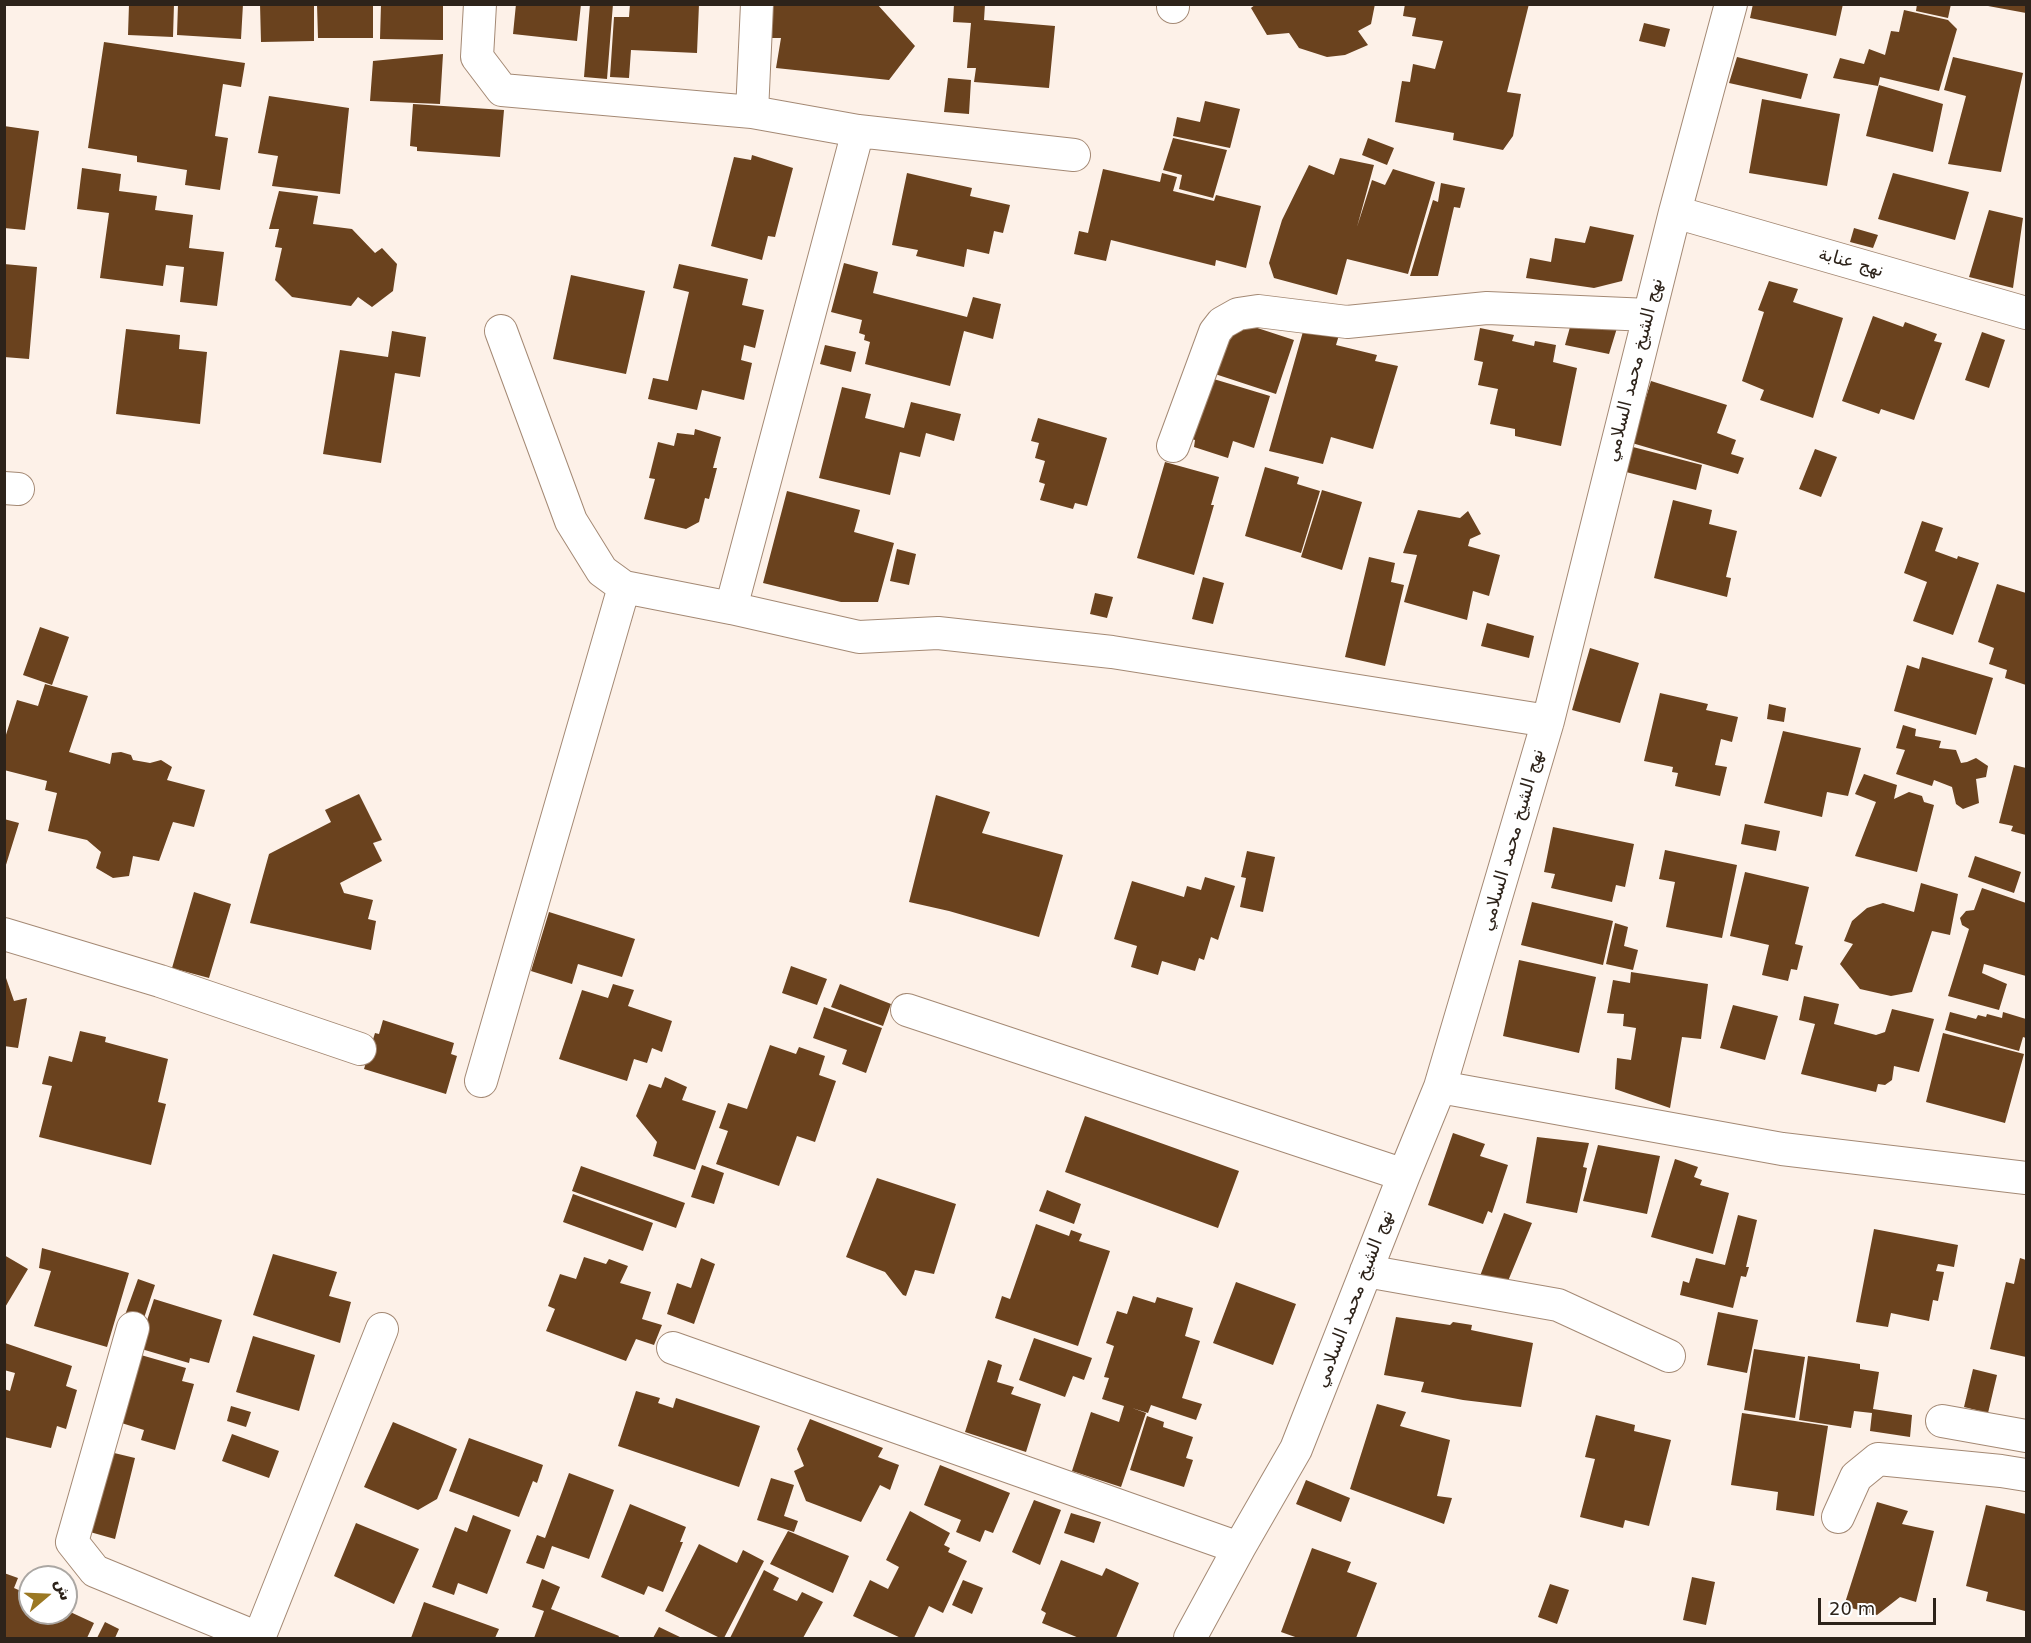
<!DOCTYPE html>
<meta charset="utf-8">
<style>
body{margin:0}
#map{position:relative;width:2031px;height:1643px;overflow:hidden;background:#fdf1e8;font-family:"DejaVu Sans","Noto Naskh Arabic",sans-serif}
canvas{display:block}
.frame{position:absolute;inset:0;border:6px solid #2d231a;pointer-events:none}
.north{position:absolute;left:18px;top:1565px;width:60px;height:60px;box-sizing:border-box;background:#fff;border:2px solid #aba7a3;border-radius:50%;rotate:71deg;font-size:16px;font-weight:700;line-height:24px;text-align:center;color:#2d231a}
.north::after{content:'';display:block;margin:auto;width:21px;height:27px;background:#9b7823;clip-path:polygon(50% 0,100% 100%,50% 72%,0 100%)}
.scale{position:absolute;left:1818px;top:1598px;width:118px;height:27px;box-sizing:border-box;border:3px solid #2d231a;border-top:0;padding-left:8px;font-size:18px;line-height:21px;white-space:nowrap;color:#2d231a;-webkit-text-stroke:4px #fff;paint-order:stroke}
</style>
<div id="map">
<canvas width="2031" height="1643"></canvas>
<div class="frame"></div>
<div class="north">ش</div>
<div class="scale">20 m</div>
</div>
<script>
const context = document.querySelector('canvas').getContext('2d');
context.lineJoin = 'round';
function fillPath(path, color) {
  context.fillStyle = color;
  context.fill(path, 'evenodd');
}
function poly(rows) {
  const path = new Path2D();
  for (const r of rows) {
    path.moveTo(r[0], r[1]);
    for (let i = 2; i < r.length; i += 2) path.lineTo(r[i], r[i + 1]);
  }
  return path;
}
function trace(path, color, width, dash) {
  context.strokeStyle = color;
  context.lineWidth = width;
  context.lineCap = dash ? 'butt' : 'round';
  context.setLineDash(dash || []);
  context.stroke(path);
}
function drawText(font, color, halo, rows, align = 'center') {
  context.font = font + ' "DejaVu Sans","Noto Naskh Arabic",sans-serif';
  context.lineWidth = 6;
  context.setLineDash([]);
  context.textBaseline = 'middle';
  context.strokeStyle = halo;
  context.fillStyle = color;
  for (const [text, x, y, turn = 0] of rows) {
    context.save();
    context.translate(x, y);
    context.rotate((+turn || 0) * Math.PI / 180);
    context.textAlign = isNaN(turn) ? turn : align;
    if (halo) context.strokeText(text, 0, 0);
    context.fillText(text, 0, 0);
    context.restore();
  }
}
const building = poly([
 [129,4,174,4,173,37,128,35],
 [178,4,243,4,241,39,177,35],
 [260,4,314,4,314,41,261,42],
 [317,4,373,4,373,38,318,38],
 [381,4,443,4,443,40,380,39],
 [516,4,581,4,577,41,513,34],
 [590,4,613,4,607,79,584,77],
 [630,4,699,4,697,53,631,50,629,78,610,77,614,17,629,17],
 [773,4,877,4,915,46,889,80,776,68,781,38,769,38],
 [954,4,985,4,984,20,1055,26,1049,88,974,82,976,68,967,68,971,23,953,22],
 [1256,4,1375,4,1371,24,1358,31,1368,45,1345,55,1327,57,1299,48,1289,33,1267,35,1251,8],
 [1405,4,1529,4,1507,92,1521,94,1513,136,1503,150,1453,140,1454,133,1395,122,1402,81,1410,82,1413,64,1435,69,1443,41,1412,36,1416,18,1403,16],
 [1753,4,1843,4,1836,36,1750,18],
 [1917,4,1951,4,1948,18,1916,11],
 [1988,4,2026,4,2026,13,1988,6],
 [1904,10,1948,20,1957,29,1939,91,1880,77,1878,86,1833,78,1840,58,1864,64,1869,49,1885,55,1891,31,1899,32],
 [1644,23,1670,29,1665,47,1639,41],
 [104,42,245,63,241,87,223,84,215,136,228,138,220,190,185,185,187,170,137,162,137,156,88,148],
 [443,54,440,104,370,101,373,61],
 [1737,57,1808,74,1801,99,1729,83],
 [1953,57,2023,73,2001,172,1948,164,1966,96,1944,90],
 [948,78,971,80,969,114,944,112],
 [1879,85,1943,104,1933,152,1866,136],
 [269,96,349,108,340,194,272,186,278,156,258,153],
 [1762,99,1840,114,1827,186,1749,173],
 [1205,101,1240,109,1230,148,1173,136,1177,117,1200,122],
 [413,104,504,110,500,157,417,151,417,147,410,146],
 [4,126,39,131,25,230,4,228],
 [1173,138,1227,150,1213,198,1179,189,1182,175,1163,170],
 [1368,138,1394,148,1387,165,1362,155],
 [752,155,793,168,775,237,768,236,762,260,711,246,734,157,751,160],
 [1340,158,1374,165,1357,227,1372,180,1385,185,1393,169,1435,182,1408,274,1347,259,1337,295,1274,278,1269,263,1282,220,1309,165,1334,175],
 [82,168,121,174,119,191,157,196,155,210,193,215,189,248,224,252,217,306,180,302,184,267,166,265,163,286,100,278,109,213,77,209],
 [1103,169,1160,182,1162,173,1177,177,1173,191,1214,201,1216,195,1261,206,1246,268,1216,260,1215,266,1111,240,1106,261,1074,254,1079,231,1088,233],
 [907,173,972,188,970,196,1010,205,1003,233,994,231,989,254,967,249,964,267,916,256,918,250,892,245],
 [1893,173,1969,192,1955,240,1878,219],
 [1441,183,1465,188,1460,208,1454,207,1438,276,1410,276,1433,200,1438,202],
 [279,191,318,196,313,224,352,229,375,253,382,248,397,264,393,291,372,307,358,297,351,306,292,297,275,280,282,248,275,247,279,229,269,229],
 [1989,210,2023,218,2013,288,1969,277],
 [1590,226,1634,235,1622,281,1594,288,1526,278,1530,258,1551,262,1555,238,1585,243],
 [1854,228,1878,235,1873,248,1850,242],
 [844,263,878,272,873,293,967,317,973,297,1001,304,993,339,964,331,950,386,865,364,870,342,864,340,865,335,859,333,862,320,831,312],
 [4,264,37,267,29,359,4,357],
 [679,264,748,279,742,305,764,310,755,348,744,345,741,360,752,363,744,400,702,390,697,410,648,399,653,378,668,381,689,292,673,288],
 [571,275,645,291,626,374,553,359],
 [1769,281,1798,289,1793,302,1843,318,1813,418,1760,400,1764,390,1742,381,1764,312,1758,310],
 [1873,316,1903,327,1905,322,1937,334,1934,341,1942,343,1914,420,1881,409,1879,414,1842,401],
 [1233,320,1294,340,1276,394,1215,374],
 [1572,320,1617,328,1609,354,1565,345],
 [1306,321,1342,325,1336,345,1377,355,1375,361,1398,366,1373,449,1331,437,1323,464,1269,451],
 [1480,328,1514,335,1512,341,1534,346,1535,341,1556,345,1553,362,1577,368,1561,446,1515,436,1515,429,1490,424,1498,389,1478,385,1483,362,1474,360],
 [126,329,180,335,179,349,207,352,200,424,116,414],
 [392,331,426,337,420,377,395,373,381,463,323,454,340,350,388,357],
 [1982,332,2005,340,1989,388,1965,380],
 [825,345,856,352,851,372,820,364],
 [1207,377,1270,396,1254,448,1233,441,1228,458,1194,447,1195,440,1188,438],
 [1651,381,1727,405,1717,433,1736,440,1731,454,1744,458,1738,474,1632,443],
 [842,387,871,394,865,418,904,428,911,402,961,414,954,441,926,433,920,457,900,452,890,495,819,478],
 [1038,418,1107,438,1087,506,1075,503,1073,509,1040,500,1045,484,1039,482,1045,461,1035,458,1039,443,1031,441],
 [695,429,721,437,713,468,717,468,709,499,705,498,699,522,686,529,644,519,655,479,649,478,658,442,674,446,677,433,694,435],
 [1633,447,1702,465,1696,490,1626,472],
 [1815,449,1837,457,1821,497,1799,489],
 [1165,462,1219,477,1211,505,1214,505,1194,575,1137,558],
 [1265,467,1299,477,1297,484,1320,491,1301,553,1245,536],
 [1322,490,1362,502,1342,570,1301,557],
 [787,491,860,510,854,532,894,543,878,602,841,602,763,583],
 [1673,500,1712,510,1709,524,1737,531,1726,577,1731,578,1727,597,1654,578],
 [1418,510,1460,518,1468,511,1481,534,1470,539,1468,546,1500,555,1489,596,1473,591,1467,620,1404,602,1417,555,1403,553],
 [1922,521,1943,528,1935,551,1957,559,1958,556,1979,563,1953,635,1913,621,1927,582,1904,573],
 [897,549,916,554,909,585,890,581],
 [1369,557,1395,563,1391,582,1404,585,1385,666,1345,657],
 [1203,577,1224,583,1213,624,1192,619],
 [1997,584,2026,593,2026,685,2005,678,2007,670,1989,664,1994,648,1978,642],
 [1095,593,1113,597,1107,618,1090,614],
 [1487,623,1534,636,1529,658,1481,646],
 [40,627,69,637,52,685,23,675],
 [1590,648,1639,663,1620,723,1572,710],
 [1922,657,1993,678,1976,735,1894,711,1907,665,1919,669],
 [45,684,88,696,69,752,110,764,112,753,121,752,131,755,133,760,150,763,161,760,172,767,167,780,205,790,194,827,173,822,159,861,133,856,129,876,113,878,96,868,101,852,87,840,48,831,57,793,45,790,47,781,4,770,4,741,17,700,38,706],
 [1660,693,1708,704,1706,710,1738,717,1732,742,1721,739,1715,765,1727,767,1720,796,1675,786,1678,773,1672,772,1673,767,1644,761],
 [1769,704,1786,708,1784,722,1767,719],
 [1903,725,1916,729,1915,736,1941,741,1939,748,1956,750,1961,763,1967,762,1976,758,1988,766,1986,777,1976,779,1979,803,1963,809,1956,804,1952,787,1934,780,1932,786,1896,774,1905,750,1896,748],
 [1783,731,1861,748,1848,796,1827,792,1822,817,1764,803],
 [2014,765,2026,768,2026,835,2011,831,2013,826,1999,823],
 [1864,774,1897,785,1894,799,1909,792,1922,796,1924,802,1934,805,1917,872,1855,856,1876,802,1855,794],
 [359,794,382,840,373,843,382,861,340,883,344,893,373,900,368,919,376,921,371,950,250,923,269,854,331,822,325,810],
 [936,795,990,812,982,833,1063,855,1039,937,949,911,909,902],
 [4,819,19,823,5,868,4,868],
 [1745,824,1780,831,1776,851,1741,844],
 [1553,827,1634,844,1625,887,1616,885,1612,902,1551,888,1555,874,1544,872],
 [1665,850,1737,865,1722,938,1666,927,1675,882,1659,879],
 [1247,851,1275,857,1263,912,1240,907,1246,878,1241,877],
 [1975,856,2021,872,2014,893,1968,877],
 [1745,872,1809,887,1795,944,1803,946,1797,970,1791,969,1788,981,1762,975,1769,945,1730,936],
 [1205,877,1235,886,1218,940,1211,937,1204,960,1199,958,1195,971,1162,961,1158,975,1131,967,1137,946,1114,939,1132,881,1184,897,1187,886,1201,890],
 [1921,883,1958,894,1950,935,1932,931,1912,992,1891,996,1860,989,1840,964,1853,944,1844,941,1852,921,1867,908,1883,903,1914,912],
 [1982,888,2026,903,2026,976,1984,964,1982,973,2007,984,1999,1010,1948,996,1969,929,1962,925,1960,918,1966,911,1974,910],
 [194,892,231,904,209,978,172,968],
 [1532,902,1613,921,1603,965,1521,945],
 [549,912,635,939,622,977,578,964,572,984,531,971],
 [1615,923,1628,927,1624,946,1638,950,1633,970,1606,964],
 [1519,960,1596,977,1579,1053,1503,1036],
 [791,966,827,979,817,1005,782,993],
 [1631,972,1708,984,1701,1039,1682,1037,1670,1108,1615,1089,1617,1058,1631,1060,1636,1028,1623,1026,1624,1014,1607,1013,1613,980,1630,983],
 [4,977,6,978,14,1001,27,998,18,1048,4,1046],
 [613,984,634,990,628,1006,672,1021,662,1052,652,1048,647,1063,634,1059,627,1081,559,1059,582,990,608,998],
 [840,984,891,1004,883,1026,831,1007],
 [1804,996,1839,1004,1834,1024,1876,1035,1885,1032,1892,1009,1934,1019,1919,1072,1894,1066,1892,1080,1885,1085,1878,1084,1876,1092,1801,1074,1815,1024,1799,1020],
 [1733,1005,1778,1016,1765,1060,1720,1048],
 [824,1007,882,1028,866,1073,842,1064,847,1050,813,1038],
 [1950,1012,1976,1019,1978,1015,1986,1017,1987,1014,2002,1018,2003,1012,2026,1019,2026,1038,2023,1037,2019,1051,1945,1030],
 [383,1020,454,1043,451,1054,457,1056,446,1094,364,1069,375,1033,379,1034],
 [80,1031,106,1037,105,1042,168,1059,158,1102,166,1104,151,1165,39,1137,52,1086,42,1084,49,1056,72,1062],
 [1943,1033,2024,1054,2005,1123,1926,1102],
 [770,1045,796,1054,799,1047,825,1056,819,1075,836,1081,815,1142,797,1136,779,1186,716,1164,728,1131,719,1128,728,1103,747,1109],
 [665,1077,687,1087,682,1100,716,1111,695,1170,653,1156,657,1142,636,1116,649,1084,661,1088],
 [1085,1116,1239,1171,1218,1228,1065,1172],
 [1453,1133,1485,1144,1480,1156,1508,1165,1492,1213,1488,1211,1483,1224,1428,1205],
 [1537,1137,1589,1143,1583,1167,1587,1168,1577,1213,1526,1203],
 [1598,1145,1660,1156,1647,1214,1583,1201],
 [1675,1159,1698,1167,1694,1177,1702,1180,1700,1185,1729,1193,1713,1254,1651,1237],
 [702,1165,724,1173,714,1204,691,1197],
 [581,1166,685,1203,676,1228,572,1191],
 [877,1178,956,1204,934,1274,915,1270,906,1296,903,1295,885,1272,846,1257],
 [1047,1190,1081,1204,1074,1224,1039,1211],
 [573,1194,653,1223,643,1251,563,1222],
 [1504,1213,1532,1223,1508,1281,1480,1276],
 [1738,1215,1757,1220,1746,1267,1749,1267,1746,1277,1741,1276,1733,1308,1680,1295,1683,1281,1689,1283,1696,1258,1725,1265],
 [1036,1224,1069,1236,1071,1230,1082,1234,1079,1241,1110,1251,1078,1346,995,1318,1002,1296,1010,1299],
 [1874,1229,1958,1245,1954,1267,1938,1264,1936,1271,1944,1272,1938,1301,1933,1300,1929,1321,1891,1313,1888,1327,1856,1322],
 [42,1248,129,1273,107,1347,34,1326,51,1271,39,1268],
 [273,1254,337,1272,329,1296,351,1302,340,1343,253,1315],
 [4,1255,28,1269,4,1309],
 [584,1257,606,1264,609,1259,628,1266,620,1283,651,1292,642,1319,662,1325,654,1345,636,1339,626,1361,546,1331,555,1309,548,1306,560,1274,576,1279],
 [701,1258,715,1264,694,1324,667,1314,677,1283,691,1288],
 [2020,1258,2026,1260,2026,1357,1990,1349,2006,1282,2014,1284],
 [138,1279,155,1285,143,1321,125,1315],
 [1236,1282,1296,1304,1273,1365,1213,1343],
 [1133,1296,1155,1303,1157,1297,1193,1308,1185,1336,1200,1341,1182,1398,1202,1404,1196,1420,1151,1405,1148,1413,1132,1408,1146,1413,1121,1487,1072,1471,1091,1412,1119,1422,1124,1406,1102,1399,1109,1378,1104,1377,1114,1346,1106,1343,1117,1311,1127,1314],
 [154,1299,222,1320,209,1363,190,1358,189,1363,138,1348],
 [1718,1312,1758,1320,1747,1373,1707,1365],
 [1396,1317,1450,1325,1453,1322,1472,1325,1471,1330,1533,1343,1521,1407,1463,1400,1421,1392,1424,1382,1384,1375],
 [253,1336,315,1355,299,1411,236,1392],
 [1034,1338,1092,1358,1084,1380,1073,1376,1065,1397,1019,1380],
 [5,1343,72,1366,66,1386,77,1390,66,1429,57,1426,51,1448,4,1437,4,1389,10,1391,15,1373,4,1370],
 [1754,1349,1805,1357,1795,1418,1744,1410],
 [134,1353,186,1368,182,1381,194,1384,175,1450,141,1440,144,1430,115,1421],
 [1808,1356,1860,1364,1860,1369,1879,1372,1873,1409,1912,1415,1910,1437,1870,1431,1872,1413,1854,1411,1851,1428,1799,1420],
 [988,1360,1002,1365,997,1382,1014,1387,1011,1394,1041,1404,1026,1452,965,1432],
 [1973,1369,1997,1375,1988,1413,1964,1407],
 [636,1391,660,1398,658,1403,673,1408,676,1398,760,1426,739,1487,618,1446],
 [1377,1404,1406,1412,1400,1426,1450,1440,1437,1496,1452,1498,1444,1524,1350,1489],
 [231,1406,251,1412,246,1427,227,1421],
 [1742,1413,1828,1426,1814,1516,1776,1510,1778,1492,1731,1485],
 [1596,1415,1635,1425,1634,1431,1671,1440,1649,1526,1625,1520,1623,1528,1580,1517,1595,1459,1585,1457],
 [1147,1416,1164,1422,1163,1427,1193,1437,1186,1458,1193,1460,1184,1487,1130,1470],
 [810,1419,883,1448,878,1457,899,1465,890,1490,880,1485,861,1522,806,1501,794,1471,804,1466,797,1449],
 [393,1422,457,1449,437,1499,418,1510,364,1487],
 [232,1434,279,1451,269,1478,222,1461],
 [469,1438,543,1465,537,1483,533,1481,519,1517,449,1491],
 [110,1452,135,1458,115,1539,90,1532],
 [940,1465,1010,1493,993,1533,985,1530,980,1542,956,1532,961,1520,924,1505],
 [569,1473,614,1490,589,1559,552,1546,544,1569,526,1563,537,1535,545,1538],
 [771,1478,794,1485,784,1516,798,1521,794,1532,757,1520],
 [1306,1480,1350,1498,1341,1522,1296,1504],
 [1034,1500,1061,1510,1040,1565,1012,1552],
 [1877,1502,1908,1511,1902,1524,1934,1531,1916,1602,1900,1597,1877,1615,1844,1606],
 [630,1504,686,1527,680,1542,683,1542,663,1592,648,1586,644,1595,601,1577],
 [1986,1505,2026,1514,2026,1605,2025,1611,1986,1601,1988,1592,1966,1586],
 [910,1511,950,1533,944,1545,950,1548,948,1552,967,1561,943,1613,929,1606,914,1638,901,1638,853,1616,870,1580,888,1589,899,1567,886,1560],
 [1071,1513,1101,1522,1094,1543,1064,1533],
 [473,1515,511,1530,487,1594,458,1583,454,1595,432,1587,455,1527,467,1532],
 [356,1523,419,1549,394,1604,334,1576],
 [788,1531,849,1556,833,1593,770,1564],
 [699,1544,737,1563,743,1550,764,1561,724,1638,720,1638,665,1611],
 [1312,1548,1351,1562,1347,1572,1377,1583,1356,1638,1298,1638,1281,1632],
 [1061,1560,1102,1576,1106,1568,1139,1583,1116,1638,1079,1638,1042,1623,1046,1613,1041,1610],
 [764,1570,779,1578,773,1590,797,1601,802,1592,823,1602,803,1638,730,1638],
 [4,1573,18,1578,14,1588,30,1595,30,1613,66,1613,66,1610,94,1623,87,1638,4,1638],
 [1692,1577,1715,1582,1706,1625,1683,1620],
 [542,1579,560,1587,551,1609,619,1636,618,1638,534,1638,544,1611,532,1607],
 [963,1580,983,1588,972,1614,952,1605],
 [1550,1584,1569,1590,1557,1624,1538,1617],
 [424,1602,499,1629,495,1638,411,1638],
 [105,1622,119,1629,115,1638,97,1638],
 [659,1627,682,1638,653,1638]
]);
const street = poly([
 [480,4,477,57,502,90,752,112,858,131,1074,155],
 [1173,7,1173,4],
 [752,112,757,4],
 [1675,212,2026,313],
 [501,331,571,521,602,571,624,587,731,608,859,637,938,633,1112,652,1548,721],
 [1173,446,1215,332,1222,323,1238,314,1258,311,1347,322,1487,308,1649,315],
 [4,488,18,489],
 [731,608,858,131],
 [4,934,160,981,360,1049],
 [907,1010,1404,1175],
 [481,1081,624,587],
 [1440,1087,1782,1149,2026,1178],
 [1366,1271,1558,1305,1669,1356],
 [133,1328,72,1542,95,1571,258,1638],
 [673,1348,1239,1548],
 [1942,1421,2026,1436],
 [1838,1517,1856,1477,1878,1459,2001,1471,2026,1475],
 [259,1638,382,1329],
 [1190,1638,1239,1548,1296,1449,1404,1175,1440,1087,1548,721,1675,212,1731,4]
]);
const streetNames = [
 ["نهج عنابة",1851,263,16],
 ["نهج الشيخ محمد السلامي",1635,370,-76],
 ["نهج الشيخ محمد السلامي",1513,840,-74],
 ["نهج الشيخ محمد السلامي",1355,1299,-69]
];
fillPath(building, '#6a421e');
trace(street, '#a48974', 34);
trace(street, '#fff', 32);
drawText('18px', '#2d231a', '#fff', streetNames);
</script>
